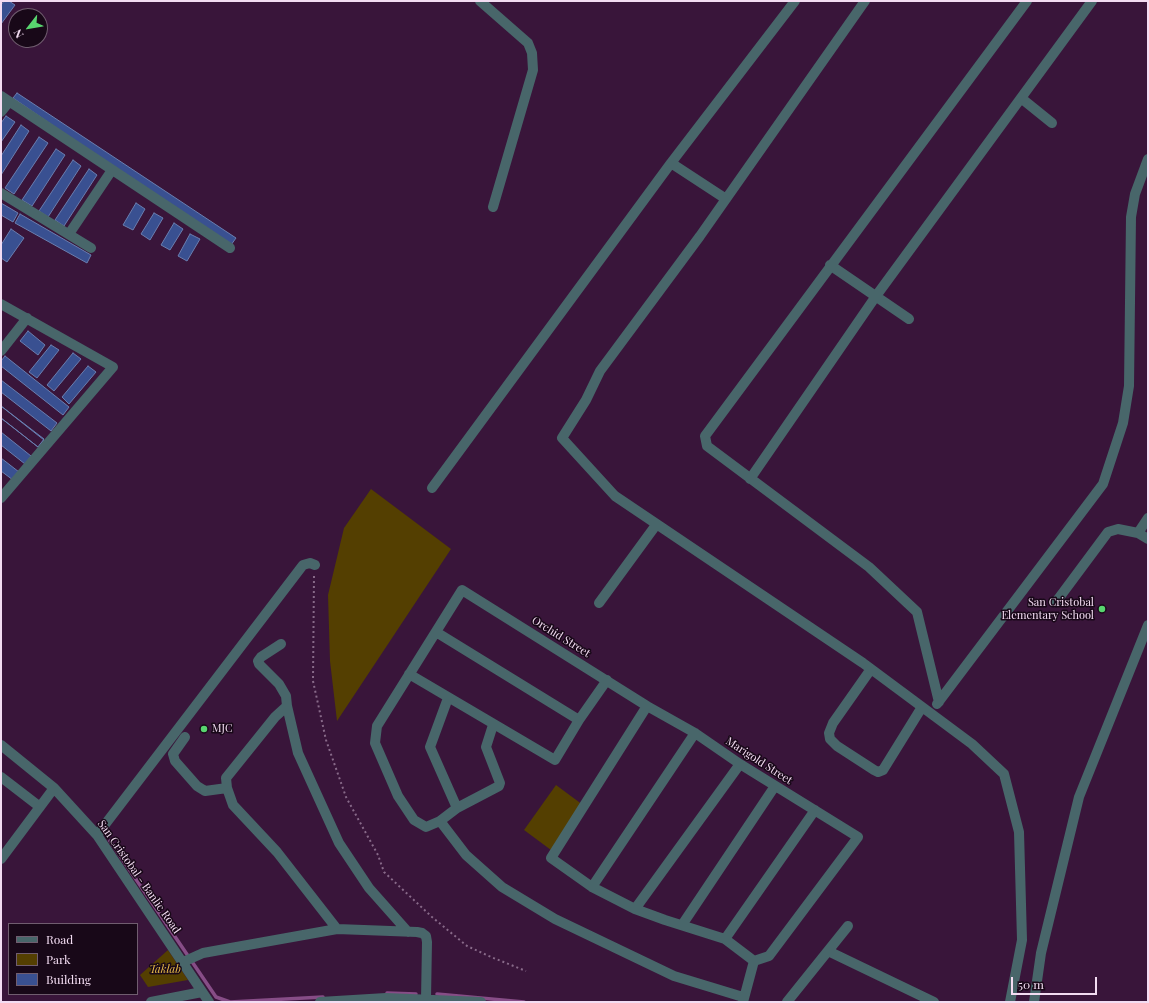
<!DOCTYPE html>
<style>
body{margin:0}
#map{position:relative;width:1149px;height:1003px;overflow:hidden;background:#39153a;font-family:"Playfair Display",serif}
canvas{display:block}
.frame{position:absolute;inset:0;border:2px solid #f3dcf2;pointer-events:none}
.legend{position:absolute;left:8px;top:923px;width:130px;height:72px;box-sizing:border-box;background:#180818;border:1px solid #705d6f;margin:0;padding:5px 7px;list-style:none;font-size:12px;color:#f3dcf2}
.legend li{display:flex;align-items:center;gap:8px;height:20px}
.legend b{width:20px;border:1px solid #705d6f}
.north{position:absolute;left:8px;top:8px;width:40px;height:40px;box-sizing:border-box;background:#180818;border:1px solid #705d6f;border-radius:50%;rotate:239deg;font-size:11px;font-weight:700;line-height:16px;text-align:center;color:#f3dcf2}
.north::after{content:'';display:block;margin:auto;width:14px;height:18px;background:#58d56f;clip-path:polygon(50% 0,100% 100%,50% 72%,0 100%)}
.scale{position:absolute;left:1011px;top:977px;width:86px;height:18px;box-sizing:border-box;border:2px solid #f3dcf2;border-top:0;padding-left:5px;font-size:12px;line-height:14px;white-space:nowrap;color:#f3dcf2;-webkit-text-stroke:3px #180818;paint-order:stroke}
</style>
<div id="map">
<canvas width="1149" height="1003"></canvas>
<div class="frame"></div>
<ul class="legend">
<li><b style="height:5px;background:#48666a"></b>Road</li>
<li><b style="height:11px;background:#543f01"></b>Park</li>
<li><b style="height:11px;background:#395091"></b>Building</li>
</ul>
<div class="north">N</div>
<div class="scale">50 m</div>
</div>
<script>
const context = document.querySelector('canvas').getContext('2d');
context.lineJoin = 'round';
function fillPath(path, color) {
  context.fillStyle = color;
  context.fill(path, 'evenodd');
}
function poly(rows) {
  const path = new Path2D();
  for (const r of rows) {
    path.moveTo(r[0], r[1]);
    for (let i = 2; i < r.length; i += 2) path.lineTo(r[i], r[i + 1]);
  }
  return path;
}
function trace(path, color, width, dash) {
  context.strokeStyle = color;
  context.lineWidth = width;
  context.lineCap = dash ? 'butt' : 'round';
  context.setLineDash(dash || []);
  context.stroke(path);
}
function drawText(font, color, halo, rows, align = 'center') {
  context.font = font + ' "Playfair Display",serif';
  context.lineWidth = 3;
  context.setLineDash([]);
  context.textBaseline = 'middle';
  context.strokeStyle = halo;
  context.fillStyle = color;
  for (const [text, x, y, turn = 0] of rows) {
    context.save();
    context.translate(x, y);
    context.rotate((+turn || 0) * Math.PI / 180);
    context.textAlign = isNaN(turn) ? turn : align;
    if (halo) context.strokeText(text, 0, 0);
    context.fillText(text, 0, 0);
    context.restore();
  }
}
const green = poly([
 [371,489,451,549,337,721,330,661,328,595,344,528],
 [556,785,583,805,551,850,524,830],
 [168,950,188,980,148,987,140,975]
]);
const stream = poly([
 [110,841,216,997,230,1002,323,997],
 [387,993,416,994],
 [437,994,524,1002]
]);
const building = poly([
 [4,1,9,1,15,5,1,24,1,5,4,1],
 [17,93,236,238,231,245,113,167,13,98,17,93],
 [6,116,15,122,1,142,1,123,6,116],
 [21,125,29,131,1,175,1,156,21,125],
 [39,137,48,143,14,194,5,188,39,137],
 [56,149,65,155,32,206,22,200,56,149],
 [73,160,81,166,48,217,39,211,73,160],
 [89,169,97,175,64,226,55,220,89,169],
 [1,203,18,213,13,222,1,215,1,203],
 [136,203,145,209,133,230,123,225,136,203],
 [154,213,163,218,150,240,141,234,154,213],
 [20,214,91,255,87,263,15,223,20,214],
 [174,223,183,229,170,250,161,245,174,223],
 [11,229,24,238,7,262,1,258,1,245,11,229],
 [190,234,200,239,187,261,178,256,190,234],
 [28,331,45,345,38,355,20,341,28,331],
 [51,345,59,350,37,378,29,372,51,345],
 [73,353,81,359,54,391,47,385,73,353],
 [5,356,69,407,63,415,1,366,1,361,5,356],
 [88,366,96,372,69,404,62,397,88,366],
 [1,380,57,423,51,431,1,392,1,380],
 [1,406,44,439,38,447,1,418,1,406],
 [1,406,44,440,38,447,1,418,1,406],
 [1,432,31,456,25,464,1,445,1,432],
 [1,458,19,472,13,480,1,471,1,458]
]);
const path = poly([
 [314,576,313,681,326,740,346,797,378,855,384,872,432,917,467,946,491,957,526,971]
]);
const minor = poly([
 [480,1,528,43,532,53,533,70,493,207],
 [865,1,700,236,600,371,586,400,562,438,615,496,863,663,972,744,1004,774,1019,832,1022,940,1010,1002],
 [1,96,230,248],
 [1021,98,1052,123],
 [1,112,9,102],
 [1,193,91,248],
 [726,199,671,163,795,1],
 [69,234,112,170],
 [830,265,909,319],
 [1,304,113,367,1,498],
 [1,351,27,318],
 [750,479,876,296,1092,1],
 [432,488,671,163],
 [1138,533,1148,518],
 [1056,602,1108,532,1118,529,1138,533,1148,539],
 [599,603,656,525],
 [436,632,579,720],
 [281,644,261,657,258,661,259,664,279,684,286,696,287,706,298,753,339,843,369,888,408,932],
 [871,669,833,723,829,733,830,739,837,746,874,770,878,772,883,770,922,707],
 [409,674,555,760,579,720,607,680],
 [448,698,430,747,457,808],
 [939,702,917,612,869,567,707,446,705,436,1027,1],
 [937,704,1103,484,1123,423,1129,386,1131,217,1135,194,1148,159],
 [287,706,275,717,226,778,227,788,233,805,277,852,337,929],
 [493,725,486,747,500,783,499,786,457,808,440,821,426,827,414,820,398,796,375,743,377,726,462,590,647,706,695,733,740,764,858,837,769,956,754,961,725,939,665,920,635,909,592,887,551,858,647,706],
 [185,737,173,754,175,761,197,786,205,791,227,788],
 [1,745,54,788,97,835,209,1002],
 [1,777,40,807],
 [440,821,466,855,502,887,555,919,674,976,743,997],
 [97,835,303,565,310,563,315,565],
 [1,859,54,788],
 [592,887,695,733],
 [635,909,740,764],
 [682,925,775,786],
 [725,939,815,810],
 [828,951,934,1002],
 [183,962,203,953,337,929,417,932,422,933,426,936,427,942,426,999],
 [151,1002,202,992],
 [320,1002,386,998,481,1002],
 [743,1002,754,961],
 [787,1002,848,926],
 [1034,1002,1041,953,1079,797,1148,625]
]);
const markers = [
 [1102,609,4,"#58d56f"],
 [204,729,4,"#58d56f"]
];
const poiNames = [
 ["San Cristobal",1094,603],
 ["Elementary School",1094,616],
 ["MJC",212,729,"left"]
];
const streetNames = [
 ["Orchid Street",561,637,32],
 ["Marigold Street",759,761,33],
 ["San Cristobal - Banlic Road",139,877,55]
];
const parkNames = [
 ["Taklab",165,970]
];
fillPath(green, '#543f01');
trace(stream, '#874d87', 3.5);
fillPath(building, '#395091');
trace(building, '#6a7eaf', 1);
trace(path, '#886a89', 2, [2, 3]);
trace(minor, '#48666a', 10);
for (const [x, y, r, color] of markers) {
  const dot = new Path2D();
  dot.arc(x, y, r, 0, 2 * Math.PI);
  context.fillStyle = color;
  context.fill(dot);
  trace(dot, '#180818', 1.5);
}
drawText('11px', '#f3dcf2', '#180818', poiNames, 'right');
drawText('11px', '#f3dcf2', '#180818', streetNames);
drawText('italic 11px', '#ecbf4a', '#180818', parkNames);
</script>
